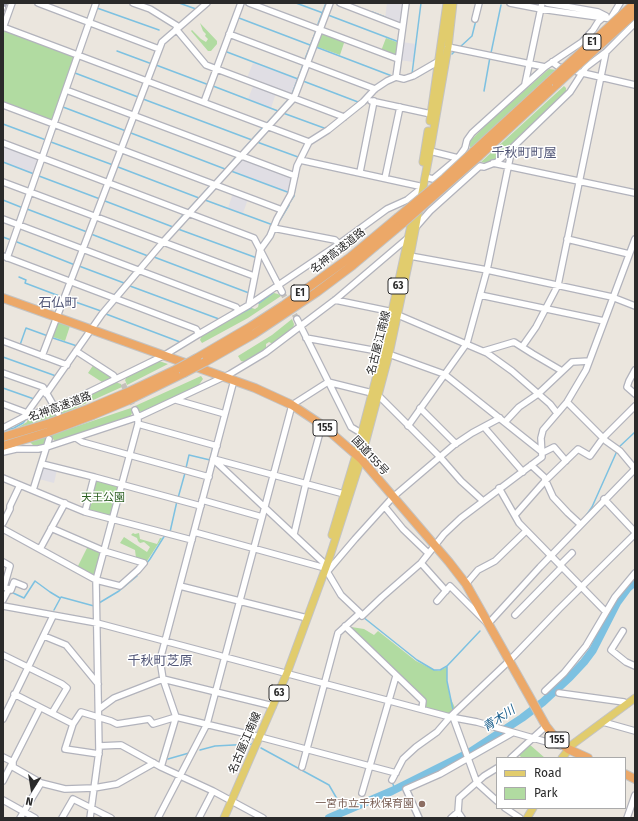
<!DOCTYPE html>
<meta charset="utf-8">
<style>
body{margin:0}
#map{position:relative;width:638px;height:821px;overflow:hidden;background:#ebe6de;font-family:"Fira Sans",sans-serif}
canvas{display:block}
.frame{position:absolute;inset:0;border:4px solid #2a2a2a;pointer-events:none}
.legend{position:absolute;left:496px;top:757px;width:130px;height:52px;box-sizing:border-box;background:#fff;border:1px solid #aaa;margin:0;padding:5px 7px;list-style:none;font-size:12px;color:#2a2a2a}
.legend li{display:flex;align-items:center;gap:8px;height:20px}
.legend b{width:20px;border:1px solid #aaa}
.north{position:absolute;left:12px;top:769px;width:40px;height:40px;-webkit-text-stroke:3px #fff;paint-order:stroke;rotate:192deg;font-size:11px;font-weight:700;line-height:16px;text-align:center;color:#2a2a2a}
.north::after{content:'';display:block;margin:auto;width:14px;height:18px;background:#2a2a2a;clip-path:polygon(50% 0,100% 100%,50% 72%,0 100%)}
</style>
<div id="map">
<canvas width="638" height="821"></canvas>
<div class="frame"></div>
<ul class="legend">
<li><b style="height:5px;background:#e1cc6d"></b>Road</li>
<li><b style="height:11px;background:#b1dba1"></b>Park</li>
</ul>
<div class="north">N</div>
</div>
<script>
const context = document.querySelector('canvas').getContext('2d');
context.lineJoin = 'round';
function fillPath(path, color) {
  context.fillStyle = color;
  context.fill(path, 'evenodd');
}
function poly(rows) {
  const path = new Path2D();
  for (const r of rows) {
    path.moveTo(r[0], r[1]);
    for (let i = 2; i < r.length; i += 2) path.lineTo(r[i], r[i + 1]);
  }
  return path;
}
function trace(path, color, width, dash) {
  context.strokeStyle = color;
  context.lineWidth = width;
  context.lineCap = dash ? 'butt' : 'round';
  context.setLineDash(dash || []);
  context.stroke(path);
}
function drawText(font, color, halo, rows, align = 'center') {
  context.font = font + ' "Fira Sans","Noto Sans JP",sans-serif';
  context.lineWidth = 3;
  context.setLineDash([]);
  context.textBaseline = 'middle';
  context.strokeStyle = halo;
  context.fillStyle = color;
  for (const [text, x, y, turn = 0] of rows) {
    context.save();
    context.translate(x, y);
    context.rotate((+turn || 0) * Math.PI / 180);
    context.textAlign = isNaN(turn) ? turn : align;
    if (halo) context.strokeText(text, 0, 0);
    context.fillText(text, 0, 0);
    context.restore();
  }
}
const industrial = poly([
 [387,3,404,3,402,23,400,24,385,19],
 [402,42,416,44,413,62,400,60],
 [253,63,297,79,291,95,247,78],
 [254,84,276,93,271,108,248,99],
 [3,146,38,159,39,161,34,174,3,162],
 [241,158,290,176,292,179,290,193,230,170],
 [233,193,248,199,243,213,228,208],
 [44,466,57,470,54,483,39,479]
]);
const green = poly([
 [200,23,217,41,217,44,211,51,208,51,191,31,192,30,201,39,206,42,208,39,205,36,206,34,203,31],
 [4,30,74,55,74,57,53,120,51,121,3,103,3,34],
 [320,33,345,40,340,55,315,46],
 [386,38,399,43,397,55,395,56,381,51],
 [549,69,557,70,471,149,469,144,470,141,489,122],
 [564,86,566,88,566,92,494,160,486,163,481,162],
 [274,293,278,294,281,296,248,318,202,343,200,340,202,335,252,308,255,309,258,307,259,303],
 [292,319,294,324,293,330,273,344,269,342,266,344,266,348,245,362,241,361,238,356,272,335],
 [58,322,70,326,65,341,53,337],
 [159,361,168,364,127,385,125,380,127,377],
 [94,364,113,377,102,382,88,373],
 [201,376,203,379,198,386,142,412,138,411,135,406],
 [115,382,121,384,122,387,60,415,62,407],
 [131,408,132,413,130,417,58,441,55,441,52,438,48,439,45,445,37,447,33,445,30,442],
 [50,411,54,412,56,416,17,428,27,422,28,418],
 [97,480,118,487,111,516,108,517,88,511,95,481],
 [133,533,135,534,139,533,140,539,157,544,160,538,162,538,147,561,136,558,135,550,120,543,124,537,147,552,150,547,144,542,140,543,138,541,137,538,131,535],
 [88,546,101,553,95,576,77,568],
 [345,626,364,629,374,635,378,631,416,661,434,670,439,671,447,667,447,681,450,697,456,710,453,717,422,709,423,701],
 [529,744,545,758,522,758,517,753]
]);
const stream = poly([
 [179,3,196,9],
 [296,3,323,13],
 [97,8,159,30],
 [372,12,385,17],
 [328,15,399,42],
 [239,18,310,45],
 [318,24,326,3],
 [316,47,392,76],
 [460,47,472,36,476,20],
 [117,51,152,64],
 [227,52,298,79],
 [491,53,501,5],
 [452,54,455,51],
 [305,59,316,31],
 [156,65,209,85],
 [75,73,138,97],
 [412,74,421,3],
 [417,77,432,68],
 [303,81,358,102],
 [213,86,278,111],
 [484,91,490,57],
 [292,94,303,65],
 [143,99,252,140],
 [63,107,126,131],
 [283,113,324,128],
 [267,123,289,99],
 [3,124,46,140],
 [131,133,225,169],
 [51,142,113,165],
 [257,142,298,157],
 [241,152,263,127],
 [3,162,34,174],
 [118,167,199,198],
 [231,171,290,193],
 [39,176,100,199],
 [215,181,236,157],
 [3,200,23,208],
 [205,200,273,225],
 [105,201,173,227],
 [290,202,294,196,295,187],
 [27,209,87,232],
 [188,210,210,186],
 [280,220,289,205],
 [173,227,183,215],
 [178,229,257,258],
 [91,234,148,256],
 [3,237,11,240],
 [271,239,275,232],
 [17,242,75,265],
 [154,257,249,293],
 [79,266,124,283],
 [19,277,26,280,25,283,62,297],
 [130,286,219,319],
 [115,294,132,274],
 [67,299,101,311],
 [259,303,273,293],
 [106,314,180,342],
 [230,319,251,308],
 [53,338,77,346],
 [20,345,26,328,48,336],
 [3,357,56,376],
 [3,388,34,399],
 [3,431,14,428,23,423,27,418],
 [215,442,222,416],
 [618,448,635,432],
 [186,468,189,455,210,460,213,447],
 [178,498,185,473],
 [585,517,592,507,617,451],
 [170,532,177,501],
 [139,573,150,559,165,535],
 [11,592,24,598,35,581,50,592,60,598],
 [99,603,119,591,137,576],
 [54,610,61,597,94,606],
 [363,617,417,660,434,670,440,670,447,666],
 [453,710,447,681,447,666,480,631],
 [261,748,329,785,340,804],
 [200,750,215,746,252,744],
 [168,759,189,753],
 [392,782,395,789]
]);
const river = poly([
 [329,818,392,791,470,752,522,718,543,702,570,677,584,662,593,650,617,603,628,588,635,582]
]);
const minorTunnel = poly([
 [282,292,297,319],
 [123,384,135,410]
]);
const minor = poly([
 [38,3,159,49],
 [133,3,150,9,179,27],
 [249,3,398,59],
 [340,3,402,27],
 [510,3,541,9,619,20],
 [547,3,598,12,606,16],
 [611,18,620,3],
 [475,19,479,3],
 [3,27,309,142],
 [3,28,12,3],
 [176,29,206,65,344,117],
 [229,34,375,89],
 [448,47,545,67],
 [552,62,559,67,583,73,635,85],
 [396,77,406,3],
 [525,84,542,3],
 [66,90,295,176],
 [371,101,431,114],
 [204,102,241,3],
 [3,105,282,210],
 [3,143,254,238,282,292],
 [430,151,458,158],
 [300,160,419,186],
 [493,163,635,193],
 [360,172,374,101],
 [425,177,433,179,458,158,465,148,467,140,472,133,545,67,582,42,593,30,598,22,604,17],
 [385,178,400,107],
 [3,182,254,276],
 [3,219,236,307,239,311],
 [416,227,430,211,480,166,484,167,497,162,512,148,570,92,586,67,606,52,635,23],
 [273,228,335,240,339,244],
 [567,239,629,254],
 [3,256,196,329,199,334],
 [410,256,487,270,612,297,635,306],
 [7,258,96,3],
 [480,295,604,321],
 [335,300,393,312],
 [249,305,260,250,270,236,277,219,291,194,297,166,309,142,328,130,363,102,375,89,387,81,396,77,404,79,413,76,439,61],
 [398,315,487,353,512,371,550,404,557,413],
 [297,319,351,427,361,433],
 [306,338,383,352,444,374,542,452],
 [3,341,67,365],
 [522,347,536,327,558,285,606,52],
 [76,351,113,375,116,379],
 [484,351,514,342,533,354,562,371],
 [42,356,162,42,207,3],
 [635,370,629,381,627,387,635,394],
 [3,373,43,387,58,413],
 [46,394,102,314,163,242,294,98,330,3],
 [378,395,440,457,461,481,483,501],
 [176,400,225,414],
 [567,402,606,441,620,451,635,469],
 [3,404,27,413],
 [420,408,456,444],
 [24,417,44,389],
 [505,422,519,407,538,394,572,362,589,361],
 [138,424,217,446],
 [408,426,467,343,487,270,512,148],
 [484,427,523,472],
 [3,428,24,417,54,407,79,397,163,356,199,334,249,305,339,244,387,209,407,200,418,191],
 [76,438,82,442,209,477],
 [3,452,16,449,38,449,47,447,138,417,230,374,265,353,335,300,409,237],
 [542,453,554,447,566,461],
 [213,459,326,565],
 [214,459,344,494],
 [42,464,94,477],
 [531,465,544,477,553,497,568,513,580,524],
 [3,478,85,512,192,540],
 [499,488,519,523,606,612],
 [33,490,49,439],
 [604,499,635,532],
 [202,500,262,517],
 [385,507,403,529,428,553],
 [85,512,94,477,201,506],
 [515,515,545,481,578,449,590,456,603,438,635,406],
 [3,523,10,509,10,506,20,485],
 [3,529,96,580,120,586,138,570,144,563,104,551,51,528],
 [194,532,325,568,341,595,360,613],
 [294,534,306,483,322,425],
 [40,549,65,503],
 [3,562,10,566,4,587,9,589,3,600],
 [421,563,446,591],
 [560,565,572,553],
 [327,572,355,539,393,497,454,445,472,433,500,418],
 [466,584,478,570,495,561,526,531],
 [180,586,307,618],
 [9,589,11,590,14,582,24,586],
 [437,601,450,586,488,624,540,567,635,469],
 [3,606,97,623,450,717,477,722,561,746],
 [515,615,562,567],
 [345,626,423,701,422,709],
 [623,631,611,650,626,662,635,666],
 [44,636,66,645,98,684],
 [3,655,62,684,67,688,52,713],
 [545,691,564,673,586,646,615,597,635,573],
 [559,693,624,702,627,704],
 [14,694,73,724],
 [99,709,114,698,163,679,273,706],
 [453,717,477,783,497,801],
 [3,719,53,616],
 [603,722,635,731],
 [99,746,121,745,161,767,213,791,263,818],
 [99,754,65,749,73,724,81,712,111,721,117,724,149,719,153,724,176,717,260,737,396,773],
 [3,757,13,762,13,767,41,783,65,789,94,788,117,784,154,763],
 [511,758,546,726],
 [161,767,176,717,163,679,160,660,234,380],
 [302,767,338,633,360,613,362,616,382,597,421,563,444,534,461,518,542,457,541,438,543,430,567,402,586,370,635,239],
 [392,780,403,759,416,747,437,732,450,717,509,661,559,609,635,534],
 [3,781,40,708],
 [362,793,396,676],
 [3,800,35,818],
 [505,808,520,818],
 [20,818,41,783],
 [62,818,73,799,111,818],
 [90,818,99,751,96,580,138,424,138,417,135,410],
 [158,818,207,724,292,405,328,382,372,393],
 [199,818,213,791],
 [419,818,406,789,440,774,512,733],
 [451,818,458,812],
 [462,818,458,812,459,798,484,776,497,768],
 [627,818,635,795]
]);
const major = poly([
 [430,121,447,3],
 [423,162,428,131],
 [332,535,356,455,383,352,414,212],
 [562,758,573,744,635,698],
 [224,818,287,673,329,559,361,459,389,354,410,256,430,151,448,47,453,3],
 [527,818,533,808]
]);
const highway = poly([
 [473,152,549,82],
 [478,157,557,84],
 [3,298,255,388,292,405,322,425,361,459,449,562,466,584,546,726,557,740,568,749,588,758],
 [197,358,250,327,284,305,349,258,397,218],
 [205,362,254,334,317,292,353,265,403,223],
 [3,437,50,423,88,409,128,392,177,369],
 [3,446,48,432,93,415,129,400,184,373],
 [625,774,635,779]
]);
const rail = poly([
 [3,11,6,3]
]);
const highwayBridge = poly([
 [549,82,635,3],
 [557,84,635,13],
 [397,218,445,178,473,152],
 [403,223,478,157],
 [177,369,197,358],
 [184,373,205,362]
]);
const markers = [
 [422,804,4,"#8d6e63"]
];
const shields = [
 [592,42,18],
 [398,286,20],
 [300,293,18],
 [325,428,24],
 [279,693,20],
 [557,740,24]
];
const shieldNames = [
 ["E1",592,42],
 ["63",398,286],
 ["E1",300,293],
 ["155",325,428],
 ["63",279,693],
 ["155",557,740]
];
const streetNames = [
 ["名神高速道路",338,251,-38],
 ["名古屋江南線",379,343,-76],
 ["名神高速道路",60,407,-20],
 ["国道155号",370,456,47],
 ["名古屋江南線",245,743,-67]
];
const parkNames = [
 ["天王公園",103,498]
];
const educationNames = [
 ["一宮市立千秋保育園",414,804]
];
const waterNames = [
 ["青木川",499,719,-34]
];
const quarterNames = [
 ["千秋町町屋",524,153],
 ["石仏町",58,303],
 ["千秋町芝原",160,661]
];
fillPath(industrial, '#e0dee4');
fillPath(green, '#b1dba1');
trace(stream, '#7dc1e1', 1.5);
trace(river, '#7dc1e1', 8);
trace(minorTunnel, '#c4c0ba', 5.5, [5.5, 3]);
trace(minor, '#b2b3bc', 8);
trace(major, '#c3c3c3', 9);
trace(highway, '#c3c3c3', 10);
trace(minor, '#fff', 5.5);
trace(major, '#e1cc6d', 7);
trace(highway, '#eca868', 8);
trace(rail, '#a1a3b3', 3);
trace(rail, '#fff', 1.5, [4.5]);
trace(highwayBridge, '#c3c3c3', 10, []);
trace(highwayBridge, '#eca868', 8);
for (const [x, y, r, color] of markers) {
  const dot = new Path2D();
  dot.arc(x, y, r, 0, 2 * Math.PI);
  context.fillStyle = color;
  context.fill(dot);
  trace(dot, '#fff', 1.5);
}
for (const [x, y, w] of shields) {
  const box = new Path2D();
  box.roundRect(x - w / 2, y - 8, w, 16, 3);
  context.fillStyle = '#fff';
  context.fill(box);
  trace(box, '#2a2a2a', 1);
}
drawText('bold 10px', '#2a2a2a', null, shieldNames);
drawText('11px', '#2a2a2a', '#fff', streetNames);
drawText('11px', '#2c6022', '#fff', parkNames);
drawText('11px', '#785e54', '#fff', educationNames, 'right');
drawText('italic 12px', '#1c608d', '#fff', waterNames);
drawText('13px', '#505576', '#fff', quarterNames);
</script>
